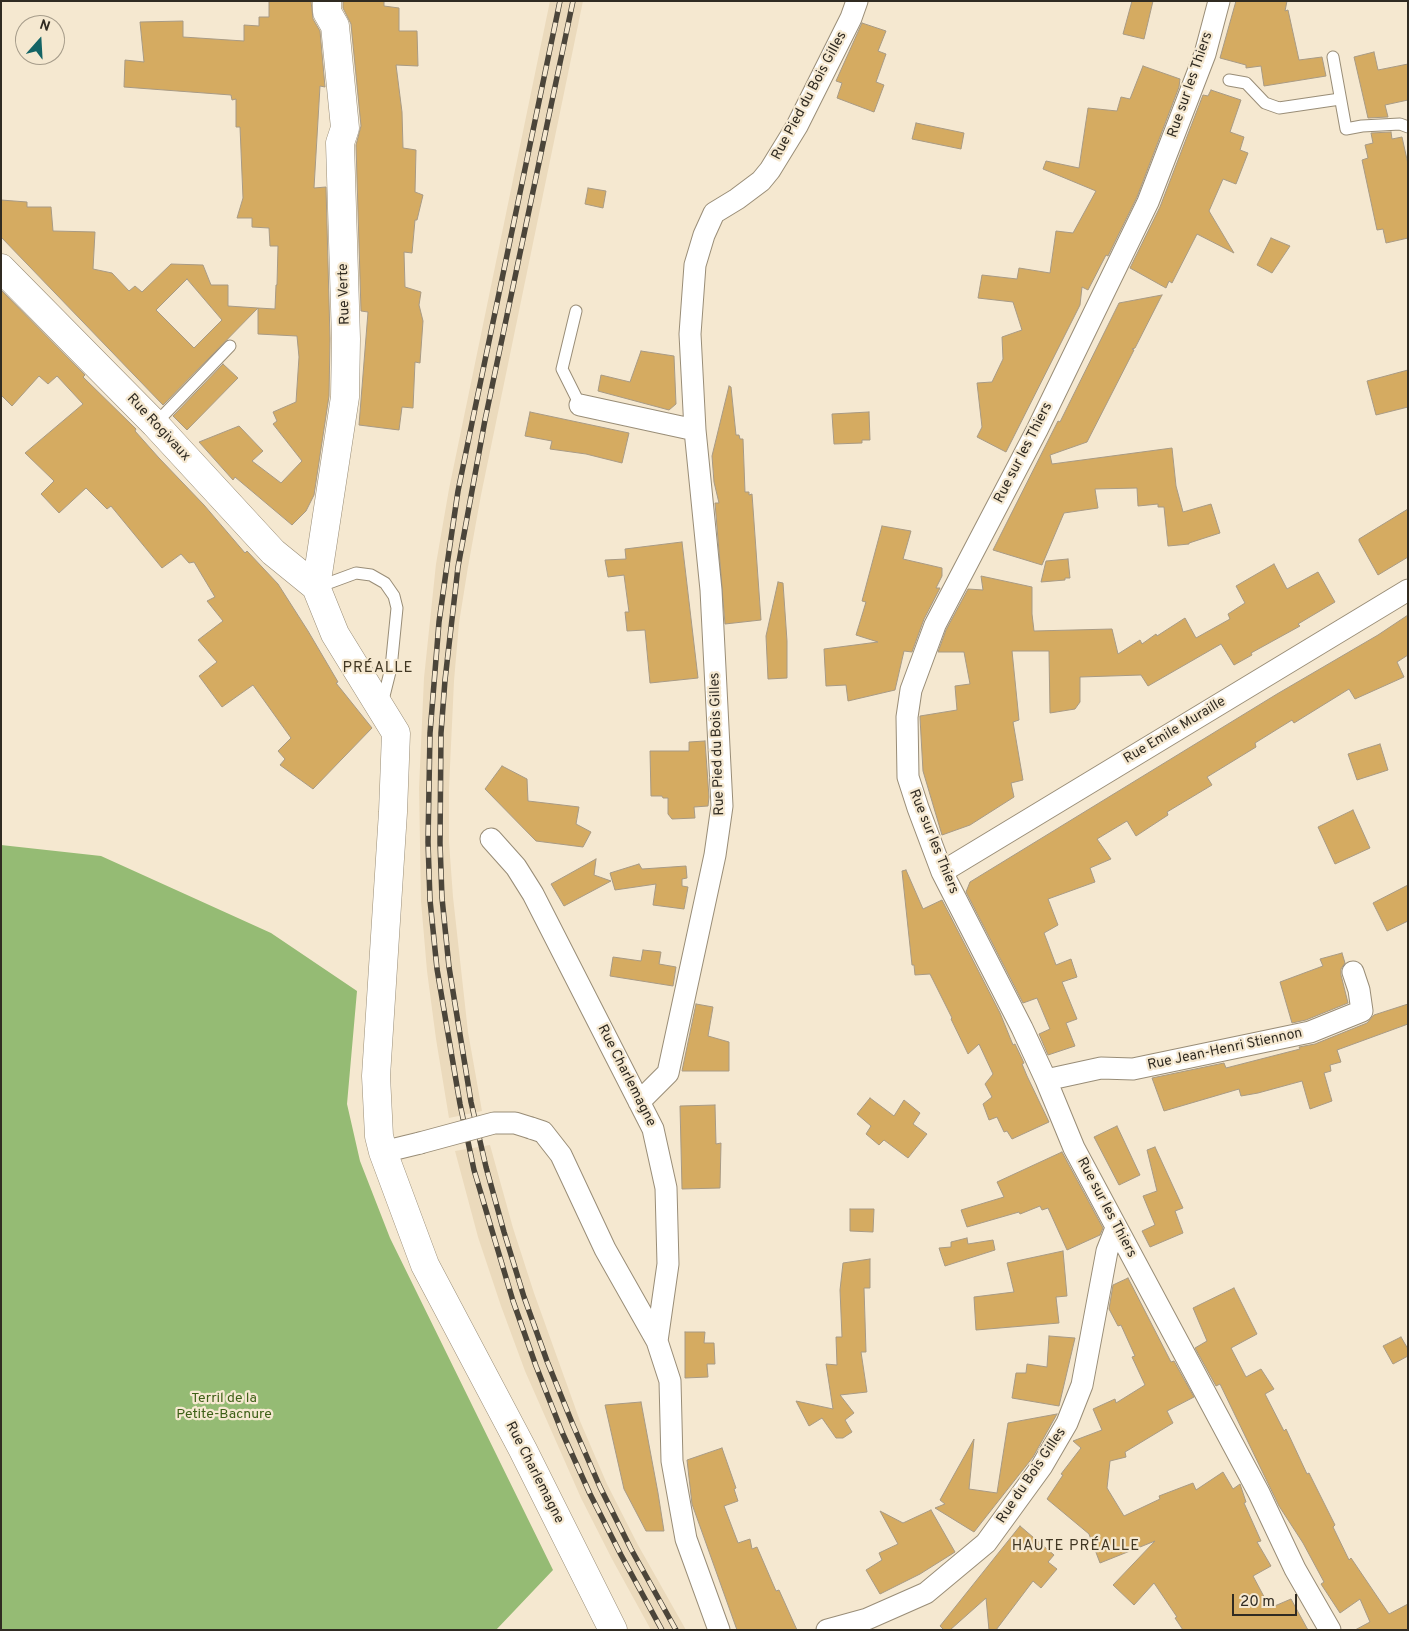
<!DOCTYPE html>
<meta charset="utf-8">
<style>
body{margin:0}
#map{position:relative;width:1409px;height:1631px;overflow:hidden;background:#f5e8d0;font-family:Overpass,sans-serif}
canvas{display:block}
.frame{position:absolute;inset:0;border:2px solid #302b22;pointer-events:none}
.north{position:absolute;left:15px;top:15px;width:50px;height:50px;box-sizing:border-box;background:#f5e8d0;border:1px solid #a69c8a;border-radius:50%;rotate:19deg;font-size:14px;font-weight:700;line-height:20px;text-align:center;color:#302b22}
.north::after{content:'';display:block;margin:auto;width:18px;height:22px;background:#146465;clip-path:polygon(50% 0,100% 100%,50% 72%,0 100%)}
.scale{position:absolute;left:1232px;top:1594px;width:65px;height:22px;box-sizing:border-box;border:2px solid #302b22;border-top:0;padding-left:6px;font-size:15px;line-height:18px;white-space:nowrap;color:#302b22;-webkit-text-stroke:4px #f5e8d0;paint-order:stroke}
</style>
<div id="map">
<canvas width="1409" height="1631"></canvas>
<div class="frame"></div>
<div class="north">N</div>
<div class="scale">20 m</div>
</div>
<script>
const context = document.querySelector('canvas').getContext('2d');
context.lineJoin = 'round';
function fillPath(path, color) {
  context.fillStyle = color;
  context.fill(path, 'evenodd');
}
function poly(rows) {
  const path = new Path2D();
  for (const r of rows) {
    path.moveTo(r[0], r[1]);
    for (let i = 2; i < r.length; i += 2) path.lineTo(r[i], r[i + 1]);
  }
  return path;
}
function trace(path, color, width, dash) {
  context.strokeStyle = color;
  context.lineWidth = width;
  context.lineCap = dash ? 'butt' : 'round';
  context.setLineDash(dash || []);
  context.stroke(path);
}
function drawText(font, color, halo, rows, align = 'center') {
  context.font = font + ' Overpass,sans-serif';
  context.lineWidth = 4.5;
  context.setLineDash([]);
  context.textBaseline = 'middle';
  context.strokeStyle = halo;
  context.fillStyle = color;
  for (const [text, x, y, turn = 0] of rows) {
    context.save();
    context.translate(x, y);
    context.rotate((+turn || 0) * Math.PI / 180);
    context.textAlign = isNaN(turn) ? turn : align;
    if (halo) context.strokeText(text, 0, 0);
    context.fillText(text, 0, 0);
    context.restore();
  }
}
const built = poly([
 [550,1,583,1,481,495,468,567,459,623,454,681,449,788,449,842,453,897,468,1032,482,1111,449,1118,436,1039,427,971,421,901,419,788,424,678,436,564,449,489],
 [490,1145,513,1228,534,1293,580,1421,607,1484,638,1545,686,1630,651,1630,612,1559,581,1498,525,1371,501,1306,478,1237,455,1151]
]);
const forest = poly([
 [1,845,101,856,271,933,357,991,347,1104,360,1161,390,1238,553,1570,496,1630,1,1630]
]);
const building = poly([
 [269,1,311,1,313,19,320,31,325,87,320,86,314,188,326,187,330,339,329,396,314,495,306,511,292,525,235,477,233,480,199,442,239,426,263,451,252,461,281,483,302,461,273,424,277,421,273,412,296,402,299,357,297,336,258,334,258,308,275,309,276,285,277,285,278,246,270,246,269,228,252,227,252,218,237,218,243,198,240,127,236,127,236,99,232,100,231,95,124,87,125,60,144,62,140,22,183,21,183,37,244,41,244,25,259,26,259,17,269,17,269,1],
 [343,1,384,1,384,6,399,8,399,31,417,31,418,66,396,65,402,112,403,148,416,150,415,192,423,195,417,220,415,220,412,253,404,252,405,287,421,292,419,305,423,321,420,363,415,362,413,408,402,407,399,430,359,425,368,312,361,311,356,145,361,126,351,24,343,8,343,1],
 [1132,1,1153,1,1144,39,1123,34,1132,1],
 [1236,1,1287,1,1285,11,1288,10,1299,60,1322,57,1326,76,1264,86,1261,66,1246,68,1246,65,1220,58,1236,1],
 [862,23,886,31,878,51,886,54,876,82,884,85,874,112,837,98,842,83,836,81,862,23],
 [1374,52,1378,70,1408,64,1408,100,1385,105,1388,117,1368,118,1354,57,1374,52],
 [1143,66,1180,79,1179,87,1137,197,1108,256,1106,255,1088,290,1082,287,1080,305,1006,452,977,437,982,427,977,383,992,382,1003,359,1002,337,1022,330,1013,302,978,298,982,275,1017,279,1019,268,1050,273,1056,231,1073,233,1096,191,1043,169,1046,161,1079,168,1088,108,1117,111,1121,97,1130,99,1143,66],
 [1211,90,1241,100,1230,132,1244,137,1240,150,1248,153,1236,184,1223,179,1209,211,1234,253,1197,234,1172,283,1169,281,1166,288,1130,268,1160,207,1203,95,1208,96,1211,90],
 [916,123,964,133,961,149,912,139,916,123],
 [1391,132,1392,139,1402,137,1408,164,1408,238,1386,243,1383,229,1377,230,1362,160,1368,158,1365,145,1373,143,1371,133,1391,132],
 [588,188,606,191,603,208,585,204,588,188],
 [1,200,27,202,27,207,51,207,53,231,95,232,93,269,112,273,129,291,135,286,142,292,171,264,203,265,211,285,228,285,228,306,258,308,163,405,1,237,1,200],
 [187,279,222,320,194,348,156,310,187,279],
 [1271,238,1290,246,1272,273,1257,265,1271,238],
 [1,290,85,375,83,377,136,429,135,431,159,458,204,505,245,553,247,551,278,584,308,631,338,682,336,683,372,728,313,789,280,765,285,759,278,751,291,738,253,685,222,707,199,676,217,662,198,640,223,621,207,601,215,597,194,562,189,563,181,554,162,568,111,506,107,509,86,488,59,513,41,494,54,481,25,453,83,404,57,376,48,384,39,376,12,406,1,395,1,290],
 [1162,295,1135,348,1132,349,1134,350,1087,442,1050,455,1052,464,1172,448,1176,486,1183,512,1211,504,1220,533,1189,543,1189,544,1168,546,1164,507,1158,507,1158,504,1138,506,1137,488,1095,489,1098,508,1064,513,1042,565,993,550,1058,421,1060,422,1119,303,1162,295],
 [641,351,674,356,676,404,669,410,598,391,601,375,630,382,641,351],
 [223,364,238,378,187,430,173,416,223,364],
 [1408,370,1408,407,1376,415,1367,381,1408,370],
 [729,386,731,387,736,435,739,435,740,439,743,439,745,492,749,492,749,495,752,494,761,620,725,624,715,503,719,503,714,482,712,456,729,386],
 [530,412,629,433,622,463,586,454,550,449,552,441,525,436,530,412],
 [869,412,870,440,862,440,862,443,834,444,832,414,869,412],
 [1408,509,1408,557,1378,575,1359,541,1359,539,1408,509],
 [882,526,911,531,903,559,942,568,942,576,936,588,940,588,924,619,912,652,904,651,895,690,848,701,846,685,826,686,824,649,878,642,856,635,866,602,862,601,882,526],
 [682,542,698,678,650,683,645,630,627,631,625,612,629,612,624,575,608,577,605,560,626,559,625,549,682,542],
 [1068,559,1070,578,1065,578,1065,580,1041,582,1046,561,1068,559],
 [1274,564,1287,589,1318,572,1335,602,1298,624,1300,626,1251,653,1252,655,1234,665,1221,644,1148,686,1141,675,1080,677,1080,702,1075,709,1050,713,1049,651,1012,651,1019,720,1013,722,1023,780,1011,783,1014,797,970,825,942,835,923,771,920,718,920,716,957,710,955,686,970,684,964,652,938,652,946,630,968,589,983,590,981,576,1032,587,1032,614,1034,631,1112,629,1118,654,1140,640,1142,644,1156,634,1157,636,1185,618,1196,638,1230,619,1228,614,1245,603,1236,586,1274,564],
 [778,582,783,583,787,641,787,678,768,679,766,636,778,582],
 [1408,615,1408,655,1397,662,1404,677,1355,699,1349,689,1294,723,1292,720,1255,743,1256,747,1207,777,1212,785,1167,812,1168,815,1136,836,1127,821,1097,839,1111,859,1090,868,1095,882,1048,899,1058,925,1044,933,1056,965,1071,959,1077,977,1062,982,1077,1019,1066,1023,1075,1046,1048,1055,1039,1034,1050,1029,1037,998,1023,1003,966,892,970,882,1277,694,1378,635,1408,615],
 [705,741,709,797,708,806,694,807,695,818,672,819,668,814,668,798,663,798,662,796,651,796,650,751,689,751,689,742,705,741],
 [1380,744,1388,770,1357,780,1348,754,1380,744],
 [502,766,527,779,528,801,579,807,576,824,591,832,583,847,536,841,485,789,502,766],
 [1353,810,1370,848,1335,864,1318,827,1353,810],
 [596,859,594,875,611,881,564,906,551,884,596,859],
 [639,864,642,869,686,866,687,878,682,879,682,886,688,887,684,909,653,905,656,884,615,890,610,873,639,864],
 [906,870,923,909,942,900,1000,1013,1013,1045,1015,1044,1024,1063,1022,1064,1027,1076,1049,1122,1012,1139,1007,1131,1004,1132,997,1117,989,1120,983,1104,992,1097,985,1084,993,1074,979,1044,968,1054,951,1019,952,1018,930,974,915,975,914,965,912,965,902,871,906,870],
 [1408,885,1408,921,1387,931,1373,903,1408,885],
 [643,950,661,952,659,964,676,967,673,986,610,976,613,957,641,961,643,950],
 [1342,953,1345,963,1341,969,1341,975,1348,1003,1306,1020,1292,1023,1280,982,1323,966,1320,959,1342,953],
 [696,1004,713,1007,708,1036,729,1042,729,1071,682,1071,696,1004],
 [1408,1004,1408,1024,1337,1050,1341,1062,1330,1065,1331,1071,1324,1073,1332,1101,1310,1109,1302,1081,1258,1093,1241,1096,1239,1089,1164,1111,1152,1078,1224,1063,1226,1068,1300,1049,1299,1047,1315,1044,1367,1023,1374,1015,1408,1004],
 [870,1098,894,1116,904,1100,920,1113,913,1124,927,1134,908,1158,884,1140,879,1145,866,1134,871,1126,857,1114,870,1098],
 [715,1105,716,1144,721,1143,720,1188,682,1189,680,1106,715,1105],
 [1117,1126,1140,1175,1119,1185,1094,1137,1117,1126],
 [1155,1147,1183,1208,1175,1211,1183,1233,1150,1247,1142,1231,1155,1225,1143,1196,1157,1191,1147,1150,1155,1147],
 [1062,1152,1103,1228,1100,1235,1067,1250,1048,1208,1042,1210,1040,1206,1020,1214,1019,1212,967,1227,961,1210,1004,1197,997,1182,1062,1152],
 [850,1209,874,1209,873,1232,850,1231,850,1209],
 [967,1238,968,1244,993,1240,995,1250,945,1266,939,1248,951,1247,951,1242,967,1238],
 [1063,1251,1067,1296,1056,1297,1059,1323,976,1330,974,1297,1014,1292,1007,1263,1063,1251],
 [870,1259,870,1288,864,1288,866,1352,861,1352,867,1392,840,1395,854,1413,845,1420,852,1432,843,1438,836,1438,822,1418,809,1426,796,1401,833,1409,826,1364,837,1365,836,1337,842,1337,840,1290,843,1263,870,1259],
 [1128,1278,1171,1362,1174,1361,1194,1397,1167,1411,1173,1423,1125,1452,1126,1457,1110,1461,1107,1488,1124,1516,1160,1499,1159,1496,1193,1483,1196,1490,1223,1472,1233,1489,1240,1484,1246,1502,1244,1503,1261,1541,1257,1542,1271,1566,1253,1576,1270,1608,1291,1599,1308,1630,1183,1630,1175,1618,1177,1617,1154,1583,1134,1605,1113,1585,1155,1541,1100,1563,1089,1534,1047,1499,1063,1475,1061,1474,1081,1448,1073,1441,1102,1430,1093,1409,1115,1399,1116,1403,1145,1385,1132,1357,1135,1356,1121,1325,1118,1326,1109,1309,1113,1285,1128,1278],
 [1234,1288,1257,1334,1231,1348,1246,1377,1261,1369,1274,1389,1265,1394,1284,1431,1286,1429,1307,1474,1309,1473,1335,1525,1333,1527,1349,1560,1351,1558,1389,1614,1408,1604,1408,1630,1355,1630,1370,1622,1360,1599,1340,1613,1321,1584,1324,1582,1303,1543,1279,1506,1220,1384,1216,1386,1195,1348,1207,1341,1193,1308,1234,1288],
 [685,1332,705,1332,704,1343,714,1343,715,1364,707,1364,708,1377,685,1378,685,1332],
 [1049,1336,1075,1338,1059,1406,1012,1398,1016,1373,1026,1373,1027,1364,1047,1367,1049,1336],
 [1401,1337,1408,1349,1408,1356,1393,1364,1383,1346,1401,1337],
 [641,1402,658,1493,664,1531,646,1531,624,1489,605,1405,641,1402],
 [1057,1414,1033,1457,974,1532,935,1508,945,1504,940,1500,974,1439,969,1489,997,1493,1008,1423,1057,1414],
 [722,1448,736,1488,734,1489,738,1501,724,1506,738,1543,750,1539,752,1549,757,1547,776,1591,779,1590,797,1630,737,1630,692,1504,687,1460,722,1448],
 [931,1510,955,1552,920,1574,880,1594,866,1570,882,1560,879,1553,898,1544,880,1511,903,1523,931,1510],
 [1020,1526,1054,1555,1048,1562,1057,1569,1041,1588,1033,1581,996,1630,989,1630,986,1598,950,1630,944,1630,940,1626,1020,1526]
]);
const service = poly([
 [1333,57,1346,129,1362,126,1400,124,1408,127],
 [1229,80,1246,83,1265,103,1279,108,1340,99],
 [576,311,562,369,580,405],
 [155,424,230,346],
 [318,587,356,573,371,575,385,583,394,596,397,608,391,668,382,704]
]);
const minor = poly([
 [1219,1,1205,54,1148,202,1037,430,935,625,911,690,907,717,908,777,918,808,942,872,1022,1028,1046,1080,1074,1148,1259,1493,1295,1569,1330,1630],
 [580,405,695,430],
 [491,839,516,867,533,894,653,1129,666,1188,668,1264,657,1341],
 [942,872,1408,590],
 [1046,1080,1101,1068,1133,1069,1310,1032,1362,1011,1359,990,1353,972],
 [639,1102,668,1073,715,855,722,806,711,590,695,430,690,334,695,265,704,235,714,213,737,199,761,181,770,170,797,126,851,18,857,1],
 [531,1128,543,1132,561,1155,605,1249,657,1341,670,1381,672,1461,686,1539,719,1630],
 [383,1152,420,1143],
 [827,1630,867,1619,926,1593,986,1543,1042,1466,1067,1423,1082,1385,1107,1251,1116,1228]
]);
const tertiary = poly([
 [327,1,327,12,335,26,345,128,340,143,346,339,345,397,316,587,335,634,396,733,393,812,376,1076,379,1136,383,1152,425,1265,523,1450,613,1630],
 [1,268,155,424,273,552,316,587]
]);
const rail = poly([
 [560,1,473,418,458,491,447,565,439,622,430,733,428,842,430,900,437,969,460,1104,474,1170,513,1301,536,1366,562,1432,590,1494,621,1555,662,1630],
 [573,1,485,420,458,567,445,680,441,733,440,843,442,898,449,967,471,1102,486,1167,504,1232,524,1297,547,1361,573,1425,600,1487,631,1549,676,1630]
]);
const minorBridge = poly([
 [420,1143,494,1123,515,1123,531,1128]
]);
const streetNames = [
 ["Rue sur les Thiers",1191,85,-71],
 ["Rue Pied du Bois Gilles",810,96,-62],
 ["Rue Verte",345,294,-92],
 ["Rue Rogivaux",158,428,47],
 ["Rue sur les Thiers",1024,453,-63],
 ["Rue Emile Muraille",1175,731,-31],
 ["Rue Pied du Bois Gilles",718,744,-92],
 ["Rue sur les Thiers",933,842,68],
 ["Rue Jean-Henri Stiennon",1225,1050,-12],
 ["Rue Charlemagne",626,1076,63],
 ["Rue sur les Thiers",1106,1208,62],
 ["Rue Charlemagne",534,1473,63],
 ["Rue du Bois Gilles",1032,1476,-56]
];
const parkNames = [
 ["Terril de la",224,1399],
 ["Petite-Bacnure",224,1415]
];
const neighbourhoodNames = [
 ["PRÉALLE",378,669],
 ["HAUTE PRÉALLE",1076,1547]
];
fillPath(built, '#ebdabc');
fillPath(forest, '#95bb74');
fillPath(building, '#d5ab61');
trace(building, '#a89a84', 1);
trace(service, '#998d77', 13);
trace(minor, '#998d77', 23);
trace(tertiary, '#998d77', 29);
trace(service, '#fff', 11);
trace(minor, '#fff', 21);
trace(tertiary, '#fff', 28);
trace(rail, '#4b453a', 5.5);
trace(rail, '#f5e8d0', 4, [11]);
trace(minorBridge, '#998d77', 23, []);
trace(minorBridge, '#fff', 21);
drawText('14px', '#302b22', '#f5e8d0', streetNames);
drawText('14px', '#3e6017', '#f5e8d0', parkNames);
context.letterSpacing = '1px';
drawText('15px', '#413723', '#f5e8d0', neighbourhoodNames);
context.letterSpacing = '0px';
</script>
